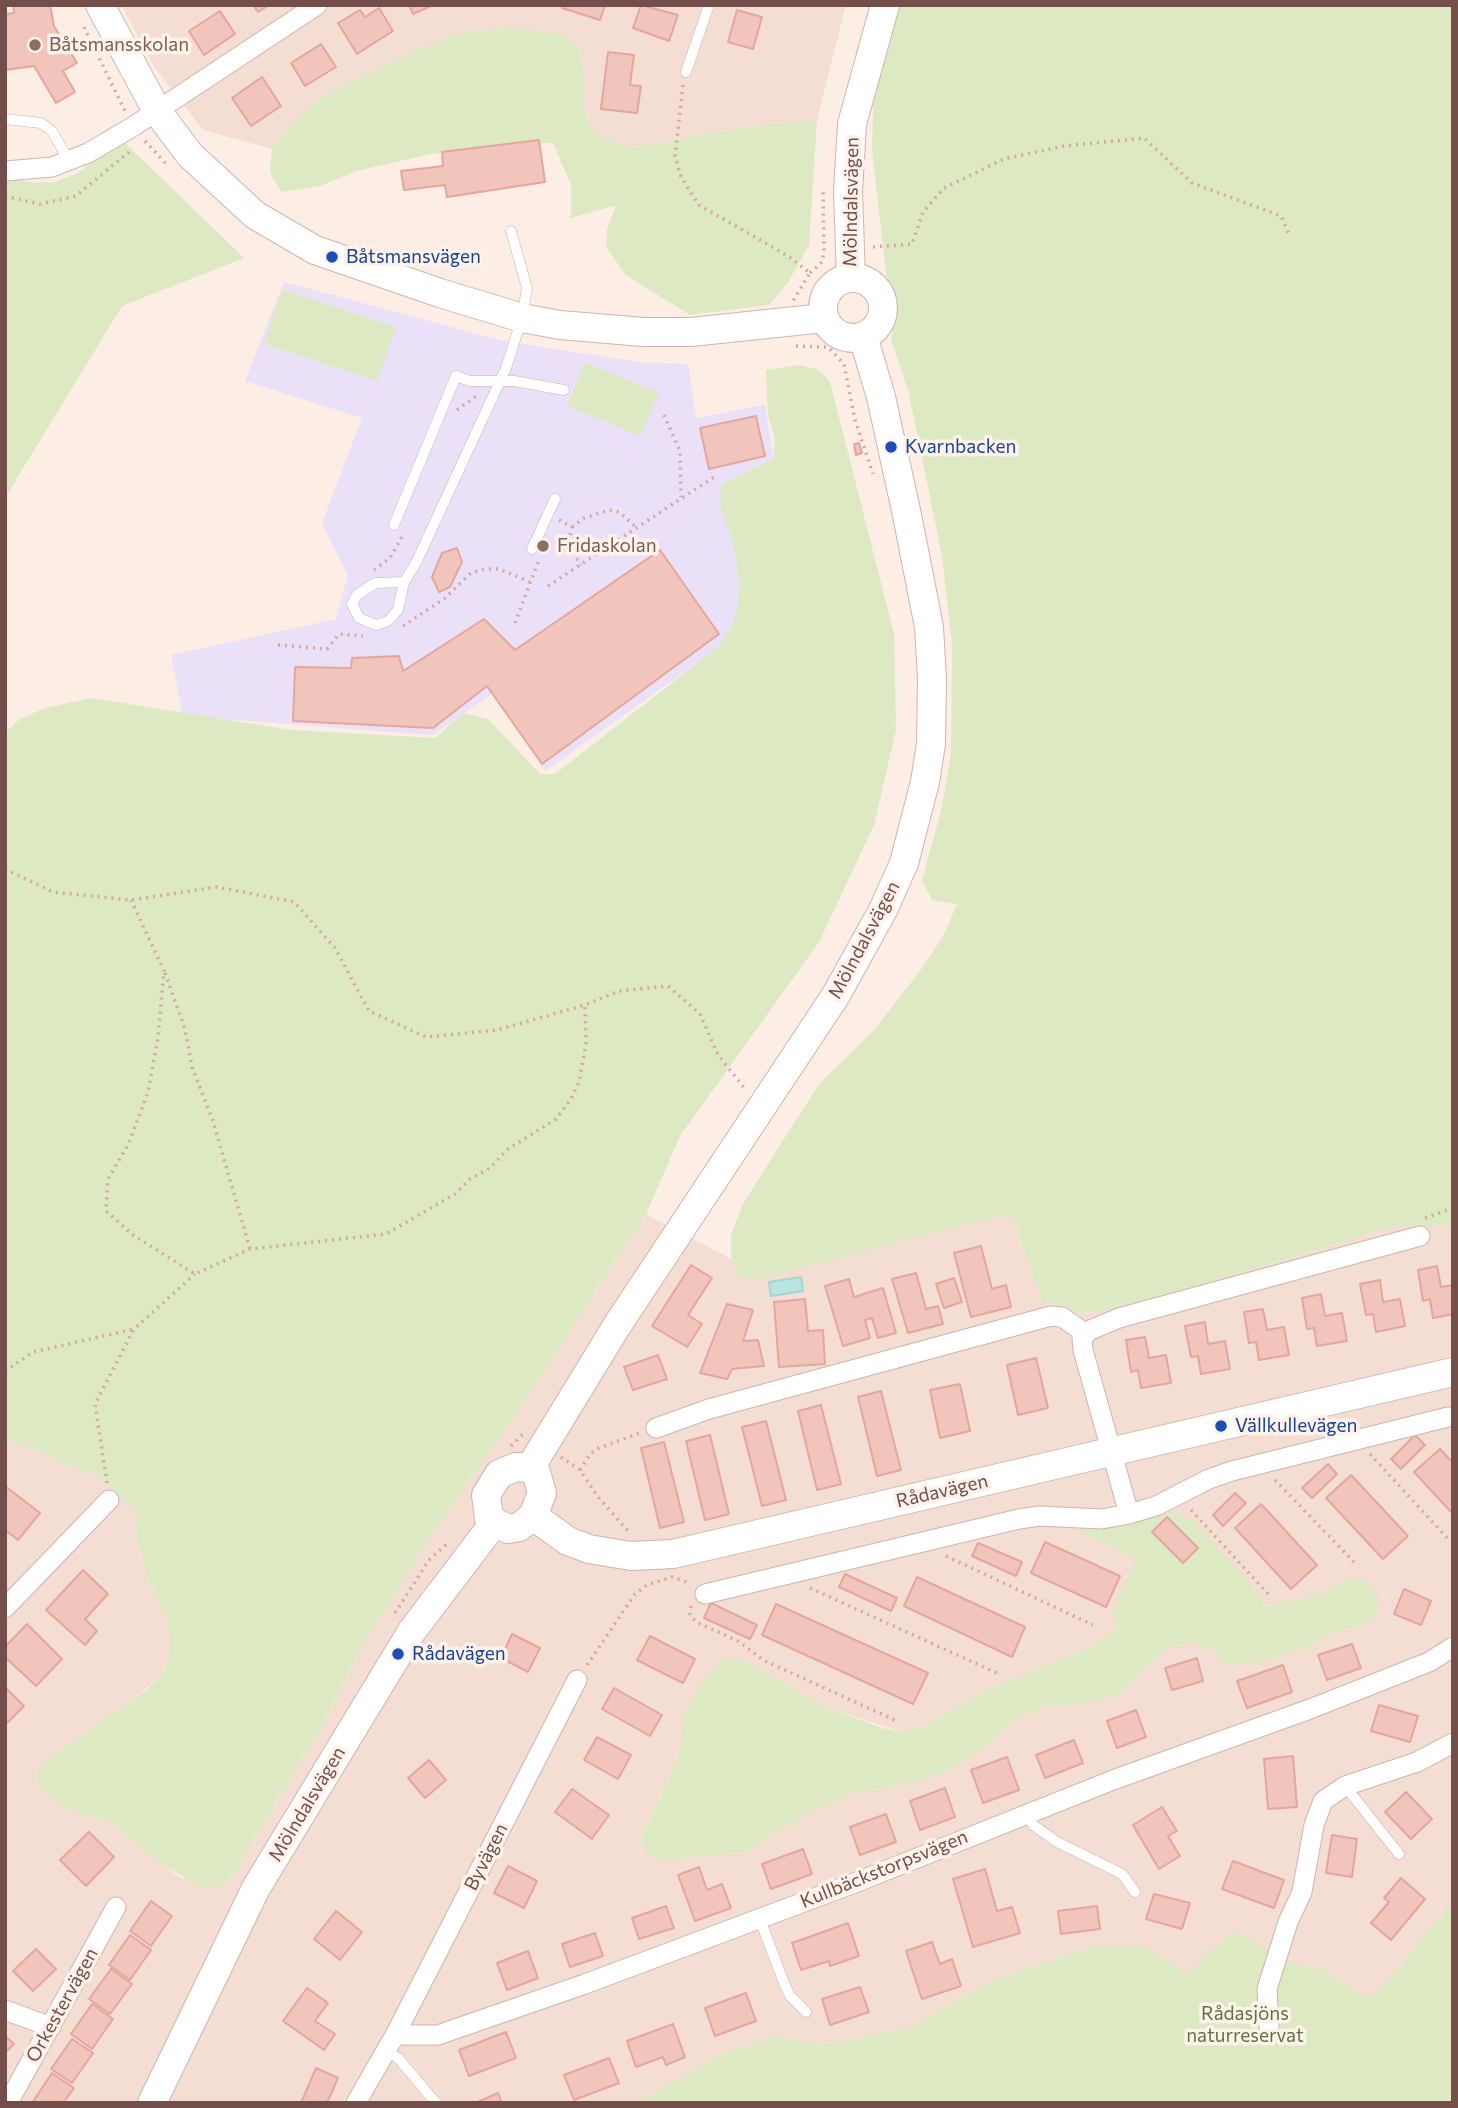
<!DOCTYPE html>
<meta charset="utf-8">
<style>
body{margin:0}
#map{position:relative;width:1458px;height:2108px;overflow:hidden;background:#fcede5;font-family:Commissioner,sans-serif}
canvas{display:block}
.frame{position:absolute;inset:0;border:7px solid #744e4a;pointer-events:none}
</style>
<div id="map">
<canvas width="1458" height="2108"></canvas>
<div class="frame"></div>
</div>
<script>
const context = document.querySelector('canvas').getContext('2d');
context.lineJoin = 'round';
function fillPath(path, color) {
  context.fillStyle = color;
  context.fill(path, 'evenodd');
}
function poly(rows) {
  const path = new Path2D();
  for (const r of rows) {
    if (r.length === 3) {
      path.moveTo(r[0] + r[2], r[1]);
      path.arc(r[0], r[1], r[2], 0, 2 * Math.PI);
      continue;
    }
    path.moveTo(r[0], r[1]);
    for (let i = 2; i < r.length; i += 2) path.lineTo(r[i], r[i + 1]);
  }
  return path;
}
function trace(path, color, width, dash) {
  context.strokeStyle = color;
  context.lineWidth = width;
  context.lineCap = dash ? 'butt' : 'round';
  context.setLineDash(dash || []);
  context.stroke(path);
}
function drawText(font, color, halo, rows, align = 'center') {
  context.font = font + ' Commissioner,sans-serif';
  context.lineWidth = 7;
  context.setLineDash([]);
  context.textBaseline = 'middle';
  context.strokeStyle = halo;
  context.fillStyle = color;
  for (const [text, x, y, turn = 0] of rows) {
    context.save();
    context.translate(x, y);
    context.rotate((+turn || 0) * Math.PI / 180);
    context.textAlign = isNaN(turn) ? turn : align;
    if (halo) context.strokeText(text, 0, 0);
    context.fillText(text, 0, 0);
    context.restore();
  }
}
const residential = poly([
 [121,5,846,5,817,120,771,123,630,148,602,136,589,125,584,109,585,89,580,51,510,28,471,30,345,84,290,126,272,149,203,130,155,68],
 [646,1214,731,1259,739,1277,998,1216,1013,1219,1043,1304,1063,1305,1080,1313,1103,1311,1179,1291,1394,1226,1453,1226,1453,1936,1392,1994,1365,1997,1325,1971,1202,1981,1170,1966,1142,1946,1094,1946,996,1979,906,2029,819,2045,777,2036,730,2050,634,2103,5,2103,5,1440,39,1450,64,1464,100,1476,137,1513,136,1537,149,1582,168,1621,170,1653,163,1674,116,1713,53,1756,67,1809,111,1822,180,1878,229,1881,327,1718,362,1647,434,1531,524,1402],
 [1347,1580,1366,1624,1326,1635,1280,1657,1225,1665,1214,1650,1195,1643,1173,1646,1160,1652,1119,1695,1074,1706,1047,1705,1017,1719,986,1746,914,1783,858,1792,818,1808,744,1852,667,1860,640,1839,678,1758,746,1661,827,1708,902,1732,923,1727,985,1691,1086,1649,1120,1627,1291,1602,1322,1593]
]);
const education = poly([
 [284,282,504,341,645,363,688,364,696,418,765,405,774,461,756,612,720,647,545,771,493,693,433,735,183,716,171,655,336,619,348,575,322,523,362,418,245,381]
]);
const green = poly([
 [896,5,1453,5,1453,1226,1394,1226,1179,1291,1103,1311,1080,1313,1063,1305,1043,1304,1013,1219,998,1216,759,1279,739,1277,731,1259,731,1234,744,1202,819,1084,874,1030,920,971,944,935,957,904,932,900,922,880,941,811,951,753,952,644,942,556,909,394,891,339,898,302,886,274,872,149,874,77],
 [510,28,546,31,567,38,580,51,585,89,584,109,589,125,602,136,630,148,771,123,817,120,809,245,787,284,769,305,690,315,626,275,606,247,607,229,616,205,571,218,571,185,553,143,500,144,431,154,356,171,320,186,281,192,270,172,272,149,290,126,314,104,344,84,429,45,471,30],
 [121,139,244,258,122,306,5,498,5,177,33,183,54,182,78,173],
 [282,289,396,327,377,381,264,344],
 [585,362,659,393,641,436,567,406],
 [800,365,819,370,830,382,894,634,896,730,874,825,819,942,680,1136,646,1214,524,1402,434,1531,362,1647,327,1718,229,1881,219,1886,201,1887,158,1862,111,1822,67,1809,49,1797,38,1785,37,1771,53,1756,145,1691,163,1674,170,1653,168,1621,149,1582,136,1537,137,1513,100,1476,64,1464,39,1450,5,1440,5,733,20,719,45,708,91,698,291,730,436,738,462,713,488,719,540,774,555,774,718,647,733,624,738,607,739,579,732,538,720,508,721,484,773,459,775,439,768,416,766,370],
 [1174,1511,1192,1520,1254,1587,1264,1607,1322,1593,1347,1580,1368,1580,1380,1602,1376,1614,1366,1624,1326,1635,1306,1647,1280,1657,1243,1664,1224,1665,1214,1650,1195,1643,1173,1646,1160,1653,1119,1695,1074,1706,1047,1705,1017,1719,986,1746,953,1768,914,1783,858,1792,818,1808,744,1852,667,1860,649,1855,640,1840,678,1758,685,1714,704,1679,723,1658,746,1661,827,1708,882,1728,902,1732,923,1727,985,1691,1086,1649,1120,1627,1111,1615,1137,1559,1075,1529],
 [1453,1902,1453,2103,634,2103,730,2050,778,2036,819,2045,906,2029,996,1979,1094,1946,1142,1945,1187,1974,1233,1931,1292,1962,1325,1971,1365,1997,1375,1996]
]);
const water = poly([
 [801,1277,803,1291,771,1296,769,1282,801,1277]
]);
const building = poly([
 [13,5,50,5,54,26,77,63,63,71,75,92,56,103,34,66,5,70,5,14,14,13,13,5],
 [253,5,269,5,258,12,253,5],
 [409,5,433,5,413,14,409,5],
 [563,5,605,5,600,20,562,8,563,5],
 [641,5,678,15,669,41,633,28,641,5],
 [379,8,393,31,357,54,338,23,360,10,365,17,379,8],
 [737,10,762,17,753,49,728,42,737,10],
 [220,11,235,34,204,55,189,31,220,11],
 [321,44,336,67,305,86,291,63,321,44],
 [608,52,634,55,630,85,641,86,637,113,601,109,608,52],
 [262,77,281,106,251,126,232,98,262,77],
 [539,140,545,182,447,197,445,185,404,190,401,171,443,166,442,152,539,140],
 [756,416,765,456,709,469,700,428,756,416],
 [859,443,862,453,856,455,854,444,859,443],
 [457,548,462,562,450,587,439,592,432,577,442,553,457,548],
 [660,550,719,634,542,764,487,686,433,728,293,721,295,667,351,668,352,658,399,656,403,671,484,619,515,650,660,550],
 [981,1246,992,1289,1006,1285,1011,1307,971,1317,954,1253,981,1246],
 [691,1265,712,1278,688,1315,702,1324,687,1347,652,1326,691,1265],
 [1437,1266,1441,1287,1453,1285,1453,1314,1433,1318,1430,1299,1423,1301,1418,1270,1437,1266],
 [916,1273,926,1309,938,1306,943,1324,908,1333,892,1279,916,1273],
 [954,1278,962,1302,944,1308,936,1284,954,1278],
 [849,1279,854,1297,883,1288,896,1333,878,1338,872,1318,865,1320,870,1338,843,1346,825,1286,849,1279],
 [1380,1280,1383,1302,1400,1299,1405,1326,1376,1332,1373,1314,1366,1315,1360,1284,1380,1280],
 [1321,1294,1325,1316,1342,1313,1347,1341,1317,1346,1314,1328,1307,1329,1302,1298,1321,1294],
 [805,1299,808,1331,823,1330,825,1364,779,1367,774,1302,805,1299],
 [727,1304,753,1310,743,1341,758,1340,764,1366,732,1369,727,1379,700,1373,727,1304],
 [1263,1309,1267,1330,1284,1327,1289,1355,1259,1360,1256,1342,1249,1343,1244,1312,1263,1309],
 [1205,1322,1208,1344,1225,1341,1230,1369,1201,1374,1198,1356,1191,1357,1185,1326,1205,1322],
 [1145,1337,1149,1358,1166,1355,1171,1383,1141,1388,1138,1370,1131,1372,1126,1340,1145,1337],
 [658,1355,667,1379,633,1390,624,1367,658,1355],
 [1036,1358,1048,1408,1018,1415,1007,1365,1036,1358],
 [960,1384,970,1431,940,1438,930,1390,960,1384],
 [881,1391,901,1470,877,1476,858,1397,881,1391],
 [821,1405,841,1484,817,1490,798,1411,821,1405],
 [766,1421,786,1500,762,1506,742,1427,766,1421],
 [710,1435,729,1514,705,1520,686,1441,710,1435],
 [1415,1435,1425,1445,1401,1469,1391,1459,1415,1435],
 [664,1442,684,1522,660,1528,641,1448,664,1442],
 [1440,1449,1453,1463,1453,1514,1414,1472,1440,1449],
 [1328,1464,1337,1474,1312,1498,1302,1488,1328,1464],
 [1351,1475,1408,1536,1383,1559,1326,1498,1351,1475],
 [5,1486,40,1513,18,1540,5,1530,5,1486],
 [1235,1493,1246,1503,1223,1526,1213,1515,1235,1493],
 [1261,1504,1317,1565,1291,1589,1235,1528,1261,1504],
 [1167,1517,1198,1548,1183,1563,1152,1532,1167,1517],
 [1045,1542,1120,1576,1106,1607,1031,1573,1045,1542],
 [978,1543,1022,1562,1016,1576,972,1556,978,1543],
 [83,1570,108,1594,85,1619,97,1631,85,1645,46,1610,83,1570],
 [845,1574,897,1598,891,1611,839,1587,845,1574],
 [917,1577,1025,1627,1012,1657,904,1606,917,1577],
 [1404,1589,1431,1601,1421,1625,1394,1614,1404,1589],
 [711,1603,757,1625,750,1639,704,1618,711,1603],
 [776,1604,928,1673,913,1704,762,1635,776,1604],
 [27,1624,62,1659,36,1686,5,1657,5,1647,27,1624],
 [512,1634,540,1648,528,1672,501,1658,512,1634],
 [650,1636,695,1659,683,1683,637,1660,650,1636],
 [1352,1644,1361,1668,1327,1680,1318,1655,1352,1644],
 [1197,1658,1203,1681,1172,1690,1165,1668,1197,1658],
 [1283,1665,1292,1692,1247,1708,1237,1681,1283,1665],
 [5,1687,24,1706,5,1725,5,1687],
 [614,1688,662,1715,650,1736,602,1709,614,1688],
 [1379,1705,1418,1716,1410,1742,1371,1731,1379,1705],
 [1136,1710,1146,1737,1117,1748,1107,1721,1136,1710],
 [597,1737,631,1755,618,1779,584,1760,597,1737],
 [1074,1740,1083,1763,1045,1778,1036,1755,1074,1740],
 [1293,1756,1297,1807,1268,1809,1264,1759,1293,1756],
 [1007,1757,1019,1790,983,1803,971,1770,1007,1757],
 [429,1760,446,1780,425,1798,408,1778,429,1760],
 [945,1788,955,1817,920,1830,910,1801,945,1788],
 [572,1789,609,1815,592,1839,555,1812,572,1789],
 [1406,1792,1432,1819,1411,1839,1385,1812,1406,1792],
 [1162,1807,1177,1831,1168,1836,1180,1856,1159,1869,1133,1825,1162,1807],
 [886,1814,896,1842,860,1855,850,1827,886,1814],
 [89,1832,114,1857,86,1886,60,1860,89,1832],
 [1332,1835,1357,1839,1352,1877,1326,1873,1332,1835],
 [803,1849,812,1874,771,1889,762,1864,803,1849],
 [1233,1861,1284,1880,1274,1908,1222,1889,1233,1861],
 [508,1866,537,1881,524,1908,494,1893,508,1866],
 [699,1867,707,1890,722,1884,731,1908,695,1921,678,1875,699,1867],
 [985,1869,997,1911,1012,1907,1020,1933,973,1947,953,1879,985,1869],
 [1401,1878,1425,1899,1391,1940,1371,1923,1389,1902,1384,1898,1401,1878],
 [1154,1894,1190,1903,1182,1929,1146,1919,1154,1894],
 [151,1901,172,1916,151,1946,130,1931,151,1901],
 [666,1906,674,1928,639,1939,632,1918,666,1906],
 [1097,1906,1100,1929,1061,1934,1058,1911,1097,1906],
 [336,1911,362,1932,340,1960,314,1939,336,1911],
 [848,1923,859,1956,830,1966,829,1961,801,1970,792,1943,848,1923],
 [595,1933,603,1956,570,1967,562,1944,595,1933],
 [130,1935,151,1950,130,1980,109,1965,130,1935],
 [932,1942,940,1964,952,1959,961,1986,922,1999,906,1951,932,1942],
 [36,1949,56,1969,33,1991,13,1971,36,1949],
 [528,1951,538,1978,507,1990,497,1963,528,1951],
 [111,1969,132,1984,110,2014,89,1999,111,1969],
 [860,1987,869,2012,830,2025,822,1999,860,1987],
 [307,1988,328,2003,315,2021,335,2034,324,2050,283,2021,307,1988],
 [746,1993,756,2021,715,2036,705,2008,746,1993],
 [92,2004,113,2019,92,2049,71,2034,92,2004],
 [673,2024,685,2057,666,2065,663,2057,636,2067,627,2041,673,2024],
 [506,2032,516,2058,469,2076,459,2050,506,2032],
 [5,2036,14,2044,5,2053,5,2036],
 [72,2039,93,2053,72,2083,51,2069,72,2039],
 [609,2058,619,2083,574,2100,564,2075,609,2058],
 [316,2068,338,2078,327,2103,301,2103,316,2068],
 [52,2073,74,2088,63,2103,32,2103,52,2073],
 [498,2093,502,2103,475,2103,498,2093]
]);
const path = poly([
 [84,27,125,111],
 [683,85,675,156,681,177,699,205,788,256,810,273,793,301],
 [145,141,168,166],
 [5,196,40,204,76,196,129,152],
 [873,247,912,244,923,212,944,188,1004,159,1064,146,1144,138,1192,183,1281,216,1289,234],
 [810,273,822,262,824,252,823,190],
 [796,346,828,347,844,364,855,420,873,474],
 [457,410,479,394],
 [664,415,680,451,681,497],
 [559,520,572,527,568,544,581,565],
 [572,527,584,518,609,510,619,512,636,527],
 [374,570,390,558,402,537],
 [548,586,714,477],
 [515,623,539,560],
 [403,626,445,598,471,573,485,569,499,569,530,582],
 [278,645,327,649,339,634,363,636],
 [5,869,53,892,131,900,217,887,294,902,335,948,369,1011,426,1037,497,1030,585,1005,619,991,668,986,700,1014,718,1055,746,1090],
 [131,900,164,971,158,1038,148,1092,129,1143,108,1179,106,1211,133,1235,195,1274,250,1249,386,1234,455,1194,470,1179,490,1168,508,1149,556,1119,571,1099,579,1082,586,1044,585,1005],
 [165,973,185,1029,192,1067,213,1121,250,1249],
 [1425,1218,1453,1208],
 [5,1371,33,1352,134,1329],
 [511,1446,523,1434],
 [1370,1454,1449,1540],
 [561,1457,580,1470,598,1497,630,1533],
 [580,1470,591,1453,599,1448,640,1433],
 [1275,1480,1356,1564],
 [107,1483,95,1404,134,1329,195,1274],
 [1191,1510,1270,1596],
 [946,1556,1093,1625],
 [810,1588,999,1674],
 [691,1606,690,1614,696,1622,738,1641,763,1660,897,1721],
 [395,1613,429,1560,449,1542],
 [587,1665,635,1594,647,1585,672,1577,690,1583]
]);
const lane = poly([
 [686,72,709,5],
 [5,119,41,123,52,131,69,161],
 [394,525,456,376,470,381,514,381,564,390],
 [532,549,555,499],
 [404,582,398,610,388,621,376,625,359,618,352,604,357,595,375,583,404,582,416,563,506,368,522,318,527,288,511,231],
 [1345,1786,1399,1854],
 [1027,1813,1033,1825,1057,1842,1122,1874,1135,1892],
 [759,1917,784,1983,790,1996,806,2012],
 [386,2051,398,2058,436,2103]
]);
const street = poly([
 [5,171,52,167,88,153,134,126,317,5],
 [656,1428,709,1409,1051,1316,1062,1317,1086,1334],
 [1129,1514,1083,1350,1082,1338,1088,1331,1119,1318,1420,1236],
 [705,1594,1019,1519,1039,1516,1102,1519,1129,1514,1156,1506,1209,1479,1232,1471,1448,1417],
 [5,1608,109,1500],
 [5,2010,51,2027],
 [1269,2027,1267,1989,1288,1922,1302,1892,1314,1825,1323,1801,1345,1786,1417,1762,1453,1743],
 [395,2035,577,1680],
 [8,2103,116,1907],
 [356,2103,395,2035,438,2035,585,1984,852,1884,1113,1780,1310,1709,1429,1662,1453,1647]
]);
const secondary = poly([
 [100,5,157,111,190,155,255,215,315,250,440,293,522,318,560,325,643,332,691,332,824,318],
 [853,308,30],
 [851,278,848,191,852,124,885,5],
 [516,1467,530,1468,536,1472,542,1493,533,1516,519,1527,508,1529,489,1519,486,1495,499,1474,516,1467],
 [530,1468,618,1324,836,995,883,910,904,863,925,782,931,744,932,679,929,627,907,515,881,397,863,336],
 [533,1516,568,1541,589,1549,631,1556,673,1554,1453,1372],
 [152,2103,256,1888,412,1631,494,1523]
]);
const markers = [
 [35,45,7,"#8d6e63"],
 [332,257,7,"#1a4fb4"],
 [891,447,7,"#1a4fb4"],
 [543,546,7,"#8d6e63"],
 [1221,1426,7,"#1a4fb4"],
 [398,1654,7,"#1a4fb4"]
];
const educationNames = [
 ["Båtsmansskolan",49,45],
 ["Fridaskolan",557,546]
];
const streetNames = [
 ["Mölndalsvägen",851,202,-89],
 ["Mölndalsvägen",864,940,-62],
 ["Rådavägen",942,1491,-13],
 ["Mölndalsvägen",307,1804,-59],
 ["Byvägen",486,1857,-63],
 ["Kullbäckstorpsvägen",884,1869,-22],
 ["Orkestervägen",62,2005,-61]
];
const transitNames = [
 ["Båtsmansvägen",346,257],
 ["Kvarnbacken",905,447],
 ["Vällkullevägen",1235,1426],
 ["Rådavägen",412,1654]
];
const parkNames = [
 ["Rådasjöns",1245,2014],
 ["naturreservat",1245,2036]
];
fillPath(residential, '#f4ddd3');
fillPath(education, '#eae1f8');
fillPath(green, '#dce9c3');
fillPath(water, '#b9e5e0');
trace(water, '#a0d7d1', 2);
fillPath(building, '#f1c4bc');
trace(building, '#e4a69d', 2);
trace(lane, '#cfb4ae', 11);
trace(street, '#cfb4ae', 21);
trace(secondary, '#d2b3ab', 30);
trace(path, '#d6a7a0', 3.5, [2, 5]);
trace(lane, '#fff', 10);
trace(street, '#fff', 19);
trace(secondary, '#fff', 28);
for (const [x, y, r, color] of markers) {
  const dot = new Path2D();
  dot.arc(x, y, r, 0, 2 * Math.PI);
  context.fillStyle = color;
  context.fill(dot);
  trace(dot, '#fff2eb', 2.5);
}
drawText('19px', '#785e54', '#fff2eb', educationNames, 'left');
drawText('19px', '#744e4a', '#fff2eb', streetNames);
drawText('19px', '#164399', '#fff2eb', transitNames, 'left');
drawText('19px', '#5d7440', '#fff2eb', parkNames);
</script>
